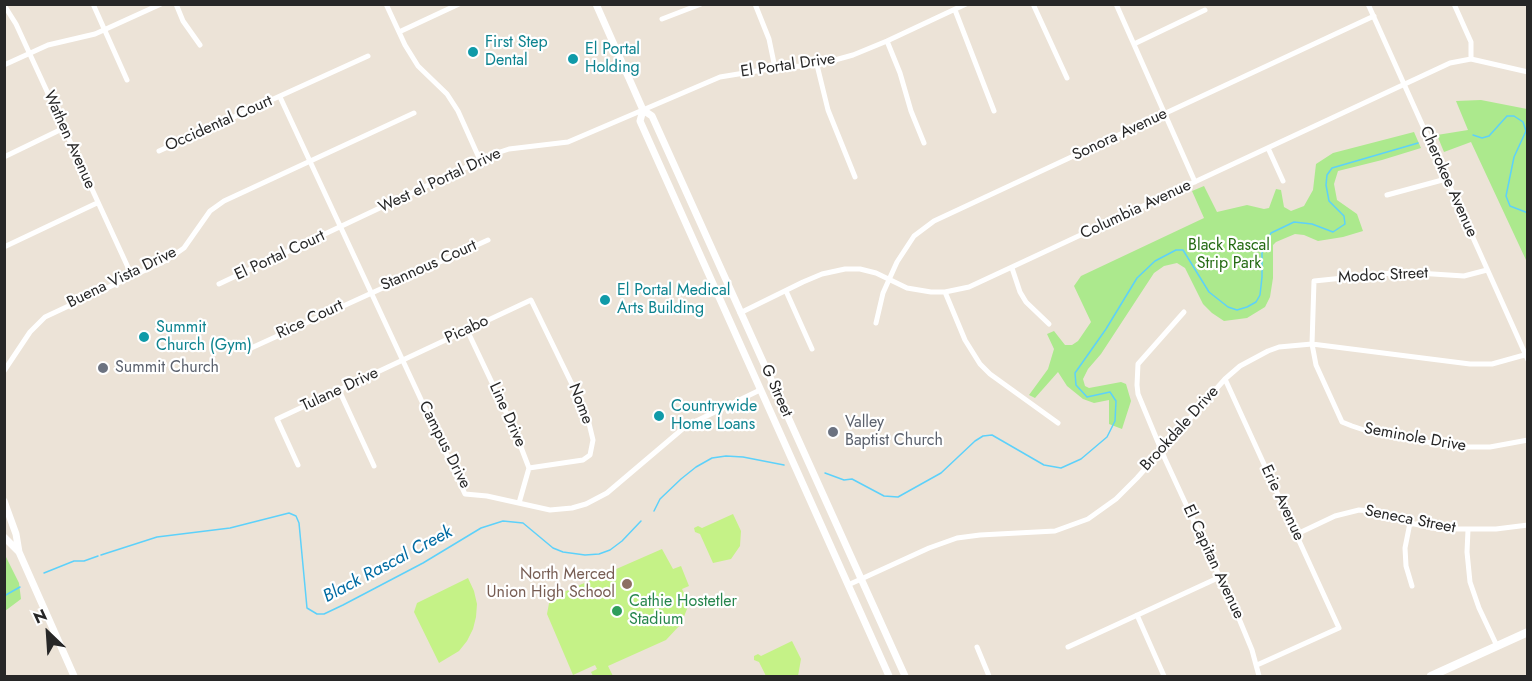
<!DOCTYPE html>
<style>
body{margin:0}
#map{position:relative;width:1532px;height:681px;overflow:hidden;background:#ece3d7;font-family:Jost,sans-serif}
canvas{display:block}
.frame{position:absolute;inset:0;border:6px solid #272727;pointer-events:none}
.north{position:absolute;left:18px;top:603px;width:60px;height:60px;-webkit-text-stroke:4px #fff;paint-order:stroke;rotate:335deg;font-size:16px;font-weight:700;line-height:24px;text-align:center;color:#272727}
.north::after{content:'';display:block;margin:auto;width:21px;height:27px;background:#272727;clip-path:polygon(50% 0,100% 100%,50% 72%,0 100%)}
</style>
<div id="map">
<canvas width="1532" height="681"></canvas>
<div class="frame"></div>
<div class="north">N</div>
</div>
<script>
const context = document.querySelector('canvas').getContext('2d');
context.lineJoin = 'round';
function fillPath(path, color) {
  context.fillStyle = color;
  context.fill(path, 'evenodd');
}
function poly(rows) {
  const path = new Path2D();
  for (const r of rows) {
    path.moveTo(r[0], r[1]);
    for (let i = 2; i < r.length; i += 2) path.lineTo(r[i], r[i + 1]);
  }
  return path;
}
function trace(path, color, width, dash) {
  context.strokeStyle = color;
  context.lineWidth = width;
  context.lineCap = dash ? 'butt' : 'round';
  context.setLineDash(dash || []);
  context.stroke(path);
}
function drawText(font, color, halo, rows, align = 'center') {
  context.font = font + ' Jost,sans-serif';
  context.lineWidth = 4.5;
  context.setLineDash([]);
  context.textBaseline = 'middle';
  context.strokeStyle = halo;
  context.fillStyle = color;
  for (const [text, x, y, turn = 0] of rows) {
    context.save();
    context.translate(x, y);
    context.rotate((+turn || 0) * Math.PI / 180);
    context.textAlign = isNaN(turn) ? turn : align;
    if (halo) context.strokeText(text, 0, 0);
    context.fillText(text, 0, 0);
    context.restore();
  }
}
const green = poly([
 [1481,100,1527,109,1526,260,1471,142,1444,152,1437,135,1468,130,1456,101],
 [1414,132,1421,148,1382,160,1338,171,1334,184,1337,200,1357,214,1363,231,1343,237,1318,241,1304,235,1295,234,1276,242,1273,245,1273,278,1270,297,1265,307,1247,318,1224,321,1212,313,1203,304,1185,268,1177,263,1164,266,1154,273,1101,354,1088,369,1083,379,1085,386,1089,388,1121,382,1126,384,1131,401,1122,429,1109,424,1109,400,1094,403,1083,399,1067,386,1058,372,1035,398,1029,395,1048,369,1054,349,1047,334,1054,331,1065,345,1072,345,1078,341,1091,322,1074,286,1081,276,1204,218,1192,191,1204,186,1217,212,1247,205,1264,209,1269,208,1276,189,1281,190,1284,207,1291,211,1304,206,1313,190,1316,164,1333,153],
 [4,553,19,583,21,599,5,611]
]);
const pitch = poly([
 [733,514,741,531,740,546,731,559,713,563,700,534,695,532,694,528,698,526,702,528],
 [662,549,673,569,681,566,689,586,682,589,689,604,681,624,666,640,608,666,613,676,593,676,591,672,597,669,595,665,573,675,547,614,550,598],
 [468,578,474,591,477,604,476,617,473,629,467,641,459,651,439,663,414,612,417,603],
 [792,641,801,659,798,676,766,676,759,662,754,660,754,656,758,654,761,656]
]);
const stream = poly([
 [1473,135,1482,138,1489,136,1507,116,1514,116,1523,122,1526,131,1514,157,1506,196,1510,206,1528,213],
 [825,473,844,480,852,479,884,496,898,497,941,473,975,441,983,436,992,435,1044,465,1061,468,1081,459,1107,437,1115,421,1116,401,1110,392,1087,397,1076,385,1075,373,1106,329,1137,278,1155,261,1176,250,1183,250,1209,292,1228,307,1237,310,1247,307,1256,302,1260,295,1262,277,1262,251,1271,233,1294,222,1312,224,1333,232,1345,224,1344,216,1329,201,1326,185,1327,175,1332,168,1418,143],
 [654,511,660,499,681,479,696,467,712,458,726,456,743,457,784,465],
 [101,555,157,537,230,528,289,513,296,516,299,523,307,608,317,614,324,614,343,605,423,563,481,528,503,521,523,523,553,548,563,552,585,555,599,554,610,550,622,541,641,521],
 [44,573,74,561,84,561,98,556],
 [4,596,20,587]
]);
const minor = poly([
 [93,4,127,80],
 [176,4,183,21,200,45],
 [386,4,405,45,418,66,447,94,458,111,480,160],
 [755,4,769,39,775,68],
 [1033,4,1067,78],
 [1116,4,1195,182],
 [1368,4,1528,360],
 [1454,4,1471,42,1471,59],
 [4,5,16,24,132,276],
 [955,10,994,111],
 [662,19,701,4],
 [399,32,459,4],
 [887,41,900,73,911,111,924,143],
 [1134,44,1205,10],
 [4,65,48,45,95,34,161,4],
 [817,65,828,110,855,177],
 [280,97,465,494,487,496,550,510,572,508,586,504,607,493,686,426,760,390],
 [1268,148,1283,181],
 [159,151,368,56],
 [4,157,64,128],
 [1387,195,1446,179],
 [4,247,97,203],
 [1012,268,1020,292,1026,302,1049,324],
 [1487,270,1464,276,1402,272,1314,281,1312,344,1316,365,1342,422,1352,426,1373,433,1456,447,1490,447,1528,440],
 [219,284,494,154,509,149,568,142,720,77,775,68,817,65,853,55,887,41,966,4],
 [786,291,812,349],
 [945,292,965,340,980,364,990,374,1058,423],
 [1184,312,1138,364,1137,385,1138,394,1165,459,1240,621,1252,650,1259,676],
 [740,313,803,282,822,274,845,269,860,269,876,273,907,288,931,292,945,292,969,287,1450,63,1471,59,1528,72],
 [876,323,883,293,897,262,914,236,934,221,1374,16],
 [467,330,514,429,529,468,519,503],
 [249,349,488,240],
 [4,371,30,332,45,317,167,260,184,248,210,211,224,201,414,113],
 [1225,379,1339,628,1257,665],
 [339,390,374,466],
 [298,465,277,419,531,300,587,415,593,440,590,455,583,460,529,468],
 [1410,523,1405,548,1406,566,1412,586],
 [1468,530,1467,552,1470,582,1479,608,1497,646],
 [1297,534,1335,516,1359,510,1370,511,1410,523,1438,529,1496,529,1528,525],
 [848,585,929,548,957,538,980,535,1055,531,1088,519,1116,499,1137,478,1225,379,1240,366,1268,351,1279,347,1312,344,1470,364,1492,364,1528,354],
 [1137,615,1164,676],
 [977,647,989,676],
 [1068,647,1220,577]
]);
const tertiary = poly([
 [596,4,643,110,652,116,905,676],
 [643,110,640,121,889,676],
 [4,501,16,534,19,552,74,676],
 [4,537,19,552]
]);
const secondary = poly([
 [1431,676,1528,632]
]);
const markers = [
 [473,52,6,"#0f9aa8"],
 [573,59,6,"#0f9aa8"],
 [605,300,6,"#0f9aa8"],
 [144,337,6,"#0f9aa8"],
 [103,368,6,"#6b7280"],
 [659,416,6,"#0f9aa8"],
 [833,432,6,"#6b7280"],
 [627,584,6,"#8d6e63"],
 [617,611,6,"#2e9e5b"]
];
const cultureNames = [
 ["First Step",485,43],
 ["Dental",485,61],
 ["El Portal",585,50],
 ["Holding",585,68],
 ["El Portal Medical",617,291],
 ["Arts Building",617,309],
 ["Summit",156,328],
 ["Church (Gym)",156,346],
 ["Countrywide",671,407],
 ["Home Loans",671,425]
];
const streetNames = [
 ["El Portal Drive",788,66,-8],
 ["Occidental Court",219,124,-24],
 ["Sonora Avenue",1120,135,-25],
 ["Wathen Avenue",69,140,66],
 ["West el Portal Drive",440,181,-25],
 ["Cherokee Avenue",1448,182,66],
 ["Columbia Avenue",1136,210,-25],
 ["El Portal Court",280,256,-25],
 ["Stannous Court",429,266,-24],
 ["Modoc Street",1383,276,-3],
 ["Buena Vista Drive",122,278,-26],
 ["Rice Court",310,320,-25],
 ["Picabo",467,330,-25],
 ["Tulane Drive",340,390,-25],
 ["G Street",776,391,66],
 ["Nome",580,404,69],
 ["Line Drive",507,415,66],
 ["Brookdale Drive",1180,429,-48],
 ["Seminole Drive",1415,438,10],
 ["Campus Drive",444,445,63],
 ["Erie Avenue",1282,503,65],
 ["Seneca Street",1410,520,11],
 ["El Capitan Avenue",1213,562,65]
];
const parkNames = [
 ["Black Rascal",1229,246],
 ["Strip Park",1229,264]
];
const worshipNames = [
 ["Summit Church",115,368],
 ["Valley",845,423],
 ["Baptist Church",845,441]
];
const educationNames = [
 ["North Merced",615,575],
 ["Union High School",615,593]
];
const leisureNames = [
 ["Cathie Hostetler",629,602],
 ["Stadium",629,620]
];
const waterNames = [
 ["Black Rascal Creek",388,565,-28]
];
fillPath(green, '#ace98d');
fillPath(pitch, '#c5f287');
trace(stream, '#5dd1fa', 1.5);
trace(minor, '#fff', 5);
trace(tertiary, '#fff', 7);
trace(secondary, '#fff', 8);
for (const [x, y, r, color] of markers) {
  const dot = new Path2D();
  dot.arc(x, y, r, 0, 2 * Math.PI);
  context.fillStyle = color;
  context.fill(dot);
  trace(dot, '#fff', 2);
}
drawText('16px', '#0d838f', '#fff', cultureNames, 'left');
drawText('16px', '#272727', '#fff', streetNames);
drawText('16px', '#246a12', '#fff', parkNames);
drawText('16px', '#5b616d', '#fff', worshipNames, 'left');
drawText('16px', '#785e54', '#fff', educationNames, 'right');
drawText('16px', '#27864d', '#fff', leisureNames, 'left');
drawText('italic 18px', '#006ba2', '#fff', waterNames);
</script>
